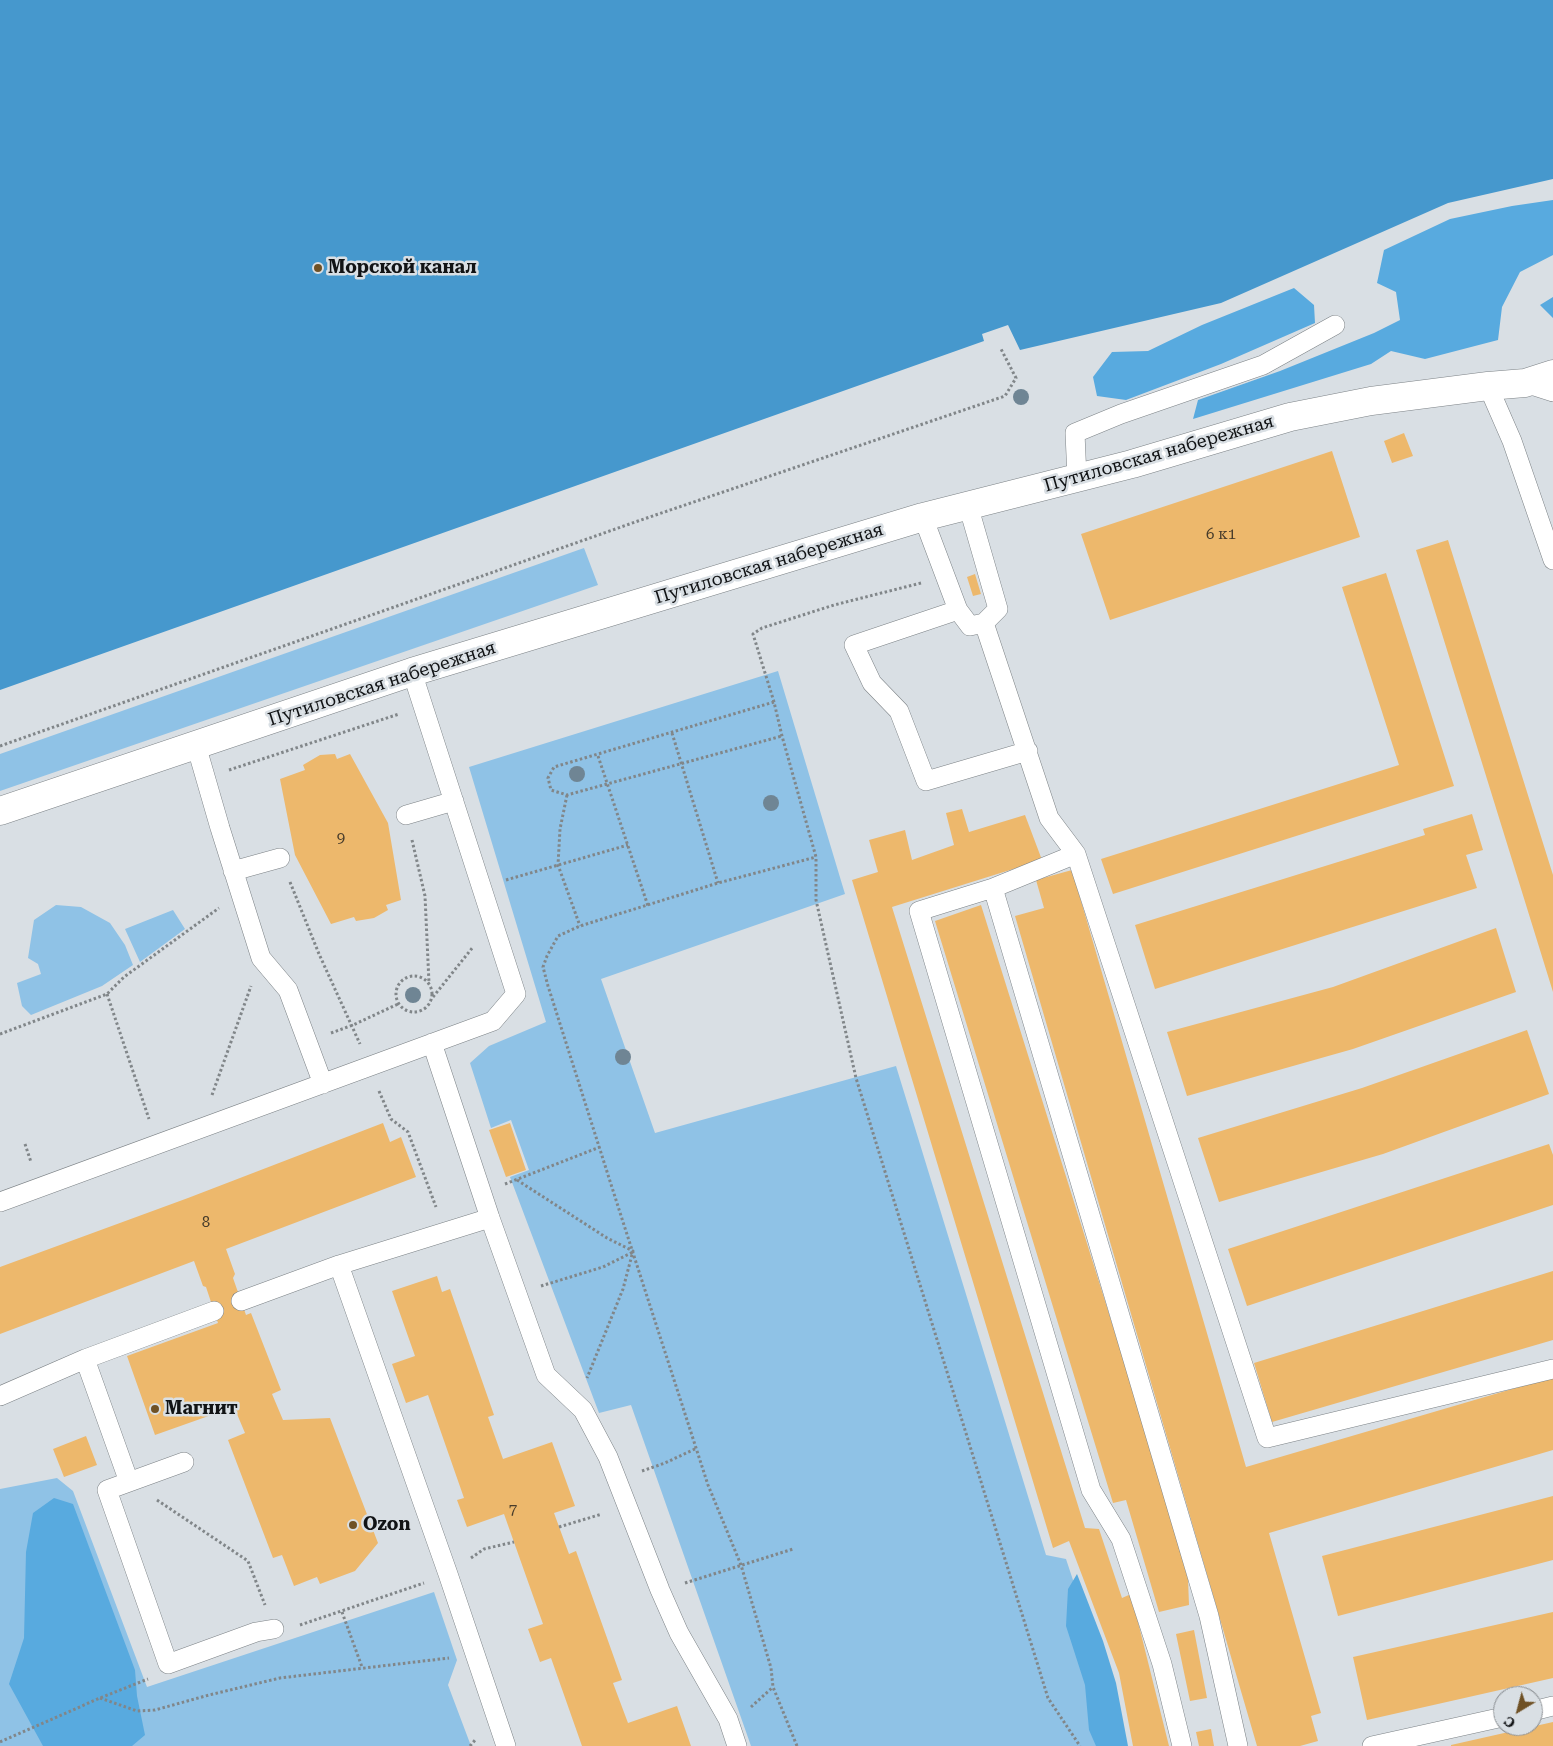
<!DOCTYPE html>
<meta charset="utf-8">
<style>
body{margin:0}
#map{position:relative;width:1553px;height:1746px;overflow:hidden;background:#d9dfe4;font-family:"Roboto Serif",serif}
canvas{display:block}
.north{position:absolute;left:1493px;top:1686px;width:50px;height:50px;box-sizing:border-box;background:#d9dfe4;border:1px solid #898d91;border-radius:50%;rotate:217deg;font-size:14px;font-weight:700;line-height:20px;text-align:center;color:#111315}
.north::after{content:'';display:block;margin:auto;width:18px;height:22px;background:#6f5125;clip-path:polygon(50% 0,100% 100%,50% 72%,0 100%)}
</style>
<div id="map">
<canvas width="1553" height="1746"></canvas>
<div class="north">С</div>
</div>
<script>
const context = document.querySelector('canvas').getContext('2d');
context.lineJoin = 'round';
function fillPath(path, color) {
  context.fillStyle = color;
  context.fill(path, 'evenodd');
}
function poly(rows) {
  const path = new Path2D();
  for (const r of rows) {
    if (r.length === 3) {
      path.moveTo(r[0] + r[2], r[1]);
      path.arc(r[0], r[1], r[2], 0, 2 * Math.PI);
      continue;
    }
    path.moveTo(r[0], r[1]);
    for (let i = 2; i < r.length; i += 2) path.lineTo(r[i], r[i + 1]);
  }
  return path;
}
function trace(path, color, width, dash) {
  context.strokeStyle = color;
  context.lineWidth = width;
  context.lineCap = dash ? 'butt' : 'round';
  context.setLineDash(dash || []);
  context.stroke(path);
}
function drawText(font, color, halo, rows, align = 'center') {
  context.font = font + ' "Roboto Serif",serif';
  context.lineWidth = 5;
  context.setLineDash([]);
  context.textBaseline = 'middle';
  context.strokeStyle = halo;
  context.fillStyle = color;
  for (const [text, x, y, turn = 0] of rows) {
    context.save();
    context.translate(x, y);
    context.rotate((+turn || 0) * Math.PI / 180);
    context.textAlign = isNaN(turn) ? turn : align;
    if (halo) context.strokeText(text, 0, 0);
    context.fillText(text, 0, 0);
    context.restore();
  }
}
const green = poly([
 [584,548,598,585,0,791,0,754],
 [778,671,845,894,601,979,655,1133,896,1066,1046,1555,1066,1559,1103,1670,1125,1746,751,1746,631,1405,599,1413,510,1177,529,1170,511,1120,491,1128,470,1063,489,1046,546,1022,469,767],
 [56,905,81,907,110,923,125,945,133,965,102,986,31,1015,22,1006,17,983,41,974,38,964,28,958,34,920],
 [173,910,185,929,140,962,125,929],
 [57,1478,73,1491,147,1687,434,1592,457,1660,448,1685,471,1746,0,1746,0,1489]
]);
const forest = poly([
 [1553,200,1553,255,1520,272,1502,307,1498,340,1425,359,1391,351,1371,364,1193,419,1198,400,1280,371,1374,333,1400,320,1396,292,1377,283,1384,250,1450,219,1512,206],
 [1294,288,1314,305,1315,323,1221,364,1126,400,1097,396,1093,377,1112,352,1148,351,1202,325],
 [1553,297,1553,318,1540,305],
 [54,1498,73,1504,135,1670,137,1696,145,1735,132,1746,43,1746,9,1684,24,1638,26,1552,33,1513],
 [1077,1574,1103,1641,1116,1683,1128,1746,1096,1746,1089,1730,1085,1685,1066,1626,1068,1589]
]);
const water = poly([
 [0,0,1553,0,1553,179,1448,203,1221,303,1020,350,1008,325,982,334,984,341,0,690]
]);
const building = poly([
 [1404,433,1413,456,1392,463,1384,441],
 [1332,451,1360,537,1110,620,1081,534],
 [1448,540,1553,875,1553,992,1416,550],
 [1386,573,1454,786,1113,894,1101,859,1399,765,1342,587],
 [975,574,981,594,973,596,967,577],
 [335,754,337,759,350,754,388,823,401,900,386,905,388,910,374,918,356,921,354,917,331,924,295,855,280,779,305,770,303,765,320,755],
 [962,809,969,832,1025,815,1042,860,892,907,1085,1528,1099,1529,1122,1598,1131,1594,1169,1746,1133,1746,1119,1673,1069,1541,1053,1548,852,880,878,872,869,840,905,830,912,860,954,845,946,813],
 [1472,814,1483,850,1466,855,1477,888,1155,989,1135,925,1425,835,1423,829],
 [1072,870,1246,1467,1553,1377,1553,1450,1269,1533,1321,1713,1311,1716,1318,1741,1300,1746,1257,1746,1015,916,1044,908,1036,880],
 [981,905,1147,1435,1188,1579,1189,1605,1159,1612,1126,1500,1113,1503,935,921],
 [1496,928,1516,992,1353,1049,1187,1096,1167,1032,1333,987],
 [1527,1030,1549,1094,1383,1154,1219,1202,1198,1138,1362,1088],
 [383,1123,390,1142,401,1137,416,1177,226,1249,235,1274,233,1278,246,1315,251,1313,281,1390,272,1394,283,1420,330,1418,378,1543,355,1571,320,1584,317,1577,294,1586,282,1555,273,1558,228,1440,245,1433,234,1407,155,1435,127,1356,218,1323,206,1287,203,1286,194,1261,0,1334,0,1267,188,1198],
 [510,1123,526,1170,506,1177,489,1130],
 [1549,1144,1553,1155,1553,1205,1247,1306,1228,1249],
 [1553,1271,1553,1340,1272,1422,1254,1363],
 [437,1276,442,1292,450,1289,494,1415,488,1417,503,1459,552,1442,575,1506,554,1513,569,1554,576,1551,622,1680,613,1683,628,1723,677,1706,691,1746,582,1746,551,1658,540,1662,528,1629,543,1624,504,1514,467,1527,457,1500,464,1498,428,1395,406,1403,392,1364,415,1356,392,1291],
 [86,1436,97,1465,64,1477,53,1449],
 [1553,1496,1553,1560,1338,1616,1322,1556],
 [1553,1612,1553,1678,1367,1720,1353,1657],
 [1194,1630,1207,1698,1190,1701,1176,1634],
 [1553,1722,1553,1746,1451,1746,1451,1745],
 [1211,1729,1214,1746,1199,1746,1196,1732]
]);
const path = poly([
 [921,583,834,605,762,628,753,634,774,702,782,736,816,857,816,900,856,1078,1048,1698,1080,1746],
 [774,702,554,767,548,778,551,790,567,795,782,736],
 [672,733,718,883],
 [0,746,638,521,1005,396,1016,378,1001,349],
 [598,756,648,906],
 [229,770,399,714],
 [567,795,560,829,558,865,580,926],
 [412,840,425,896,429,983],
 [506,880,628,845],
 [290,882,319,954,360,1044],
 [414,994,18],
 [107,994,149,1119],
 [433,997,473,947],
 [331,1033,353,1025,398,1004],
 [0,1034,107,994,124,977,219,908],
 [379,1091,391,1119,408,1132,436,1207],
 [212,1095,251,986],
 [25,1144,31,1162],
 [517,1180,607,1238,633,1251,623,1289,587,1378],
 [505,1184,600,1147],
 [541,1286,603,1267,633,1252],
 [642,1471,665,1463,697,1448],
 [157,1500,248,1561,265,1605],
 [559,1527,602,1514],
 [471,1558,484,1549,514,1542],
 [685,1583,793,1549],
 [342,1612,362,1667],
 [300,1625,424,1583],
 [100,1698,137,1711,155,1710,209,1695,280,1678,449,1658],
 [751,1707,773,1687],
 [0,1742,100,1698,148,1679],
 [470,1746,476,1739],
 [797,1746,773,1687,771,1668,741,1565,708,1485,623,1222,548,986,543,967,547,956,558,936,580,926,718,883,816,857]
]);
const service = poly([
 [1525,383,1553,392],
 [1488,386,1512,441,1553,560],
 [1077,478,1075,433,1121,414,1263,365,1335,325],
 [923,517,958,610,970,626,984,623,998,609,968,505],
 [958,610,854,645,872,683,899,711,926,781,1028,751],
 [984,623,1049,818,1076,854,1267,1438,1553,1369],
 [196,745,220,828,261,958,288,990,323,1084],
 [406,815,454,801],
 [1076,854,993,888,1209,1616,1238,1746],
 [233,871,280,858],
 [993,888,919,911,1091,1490,1121,1539,1162,1664,1182,1746],
 [432,1043,490,1218,546,1375,583,1410,608,1457,660,1590,679,1633,728,1719,737,1746],
 [0,1202,493,1021,516,994,412,672],
 [339,1265,448,1574,506,1746],
 [241,1301,339,1265,490,1218],
 [85,1359,129,1482,107,1490,168,1664,256,1632,274,1629],
 [0,1396,85,1359,214,1311],
 [129,1482,184,1462],
 [1533,1711,1553,1706],
 [1372,1746,1503,1717]
]);
const minor = poly([
 [0,811,412,672,923,517,1132,464,1290,417,1371,401,1488,386,1525,383,1553,374]
]);
const trees = [
 [1021,397],
 [577,774],
 [771,803],
 [413,995],
 [623,1057]
];
const markers = [
 [318,268,5,"#6f5125"],
 [155,1409,5,"#6f5125"],
 [353,1525,5,"#6f5125"]
];
const numberNames = [
 ["6 к1",1221,535],
 ["9",341,839],
 ["8",206,1223],
 ["7",513,1510]
];
const poiNames = [
 ["Морской канал",328,268],
 ["Магнит",165,1409],
 ["Ozon",363,1525]
];
const streetNames = [
 ["Путиловская набережная",1159,454,-16],
 ["Путиловская набережная",769,564,-17],
 ["Путиловская набережная",382,684,-18]
];
fillPath(green, '#8fc2e6');
fillPath(forest, '#58aadf');
fillPath(water, '#4698cd');
fillPath(building, '#edb86c');
trace(service, '#7c8286', 20);
trace(minor, '#7c8286', 29);
trace(path, '#818689', 3, [2.5, 2.5]);
trace(service, '#fff', 19);
trace(minor, '#fff', 28);
context.fillStyle = '#6f8594';
for (const [x, y] of trees) {
  context.beginPath();
  context.arc(x, y, 8, 0, 2 * Math.PI);
  context.fill();
}
for (const [x, y, r, color] of markers) {
  const dot = new Path2D();
  dot.arc(x, y, r, 0, 2 * Math.PI);
  context.fillStyle = color;
  context.fill(dot);
  trace(dot, '#d9dfe4', 2);
}
drawText('15px', '#483c2b', null, numberNames);
drawText('bold 18px', '#111315', '#d9dfe4', poiNames, 'left');
drawText('18px', '#111315', '#d9dfe4', streetNames);
</script>
